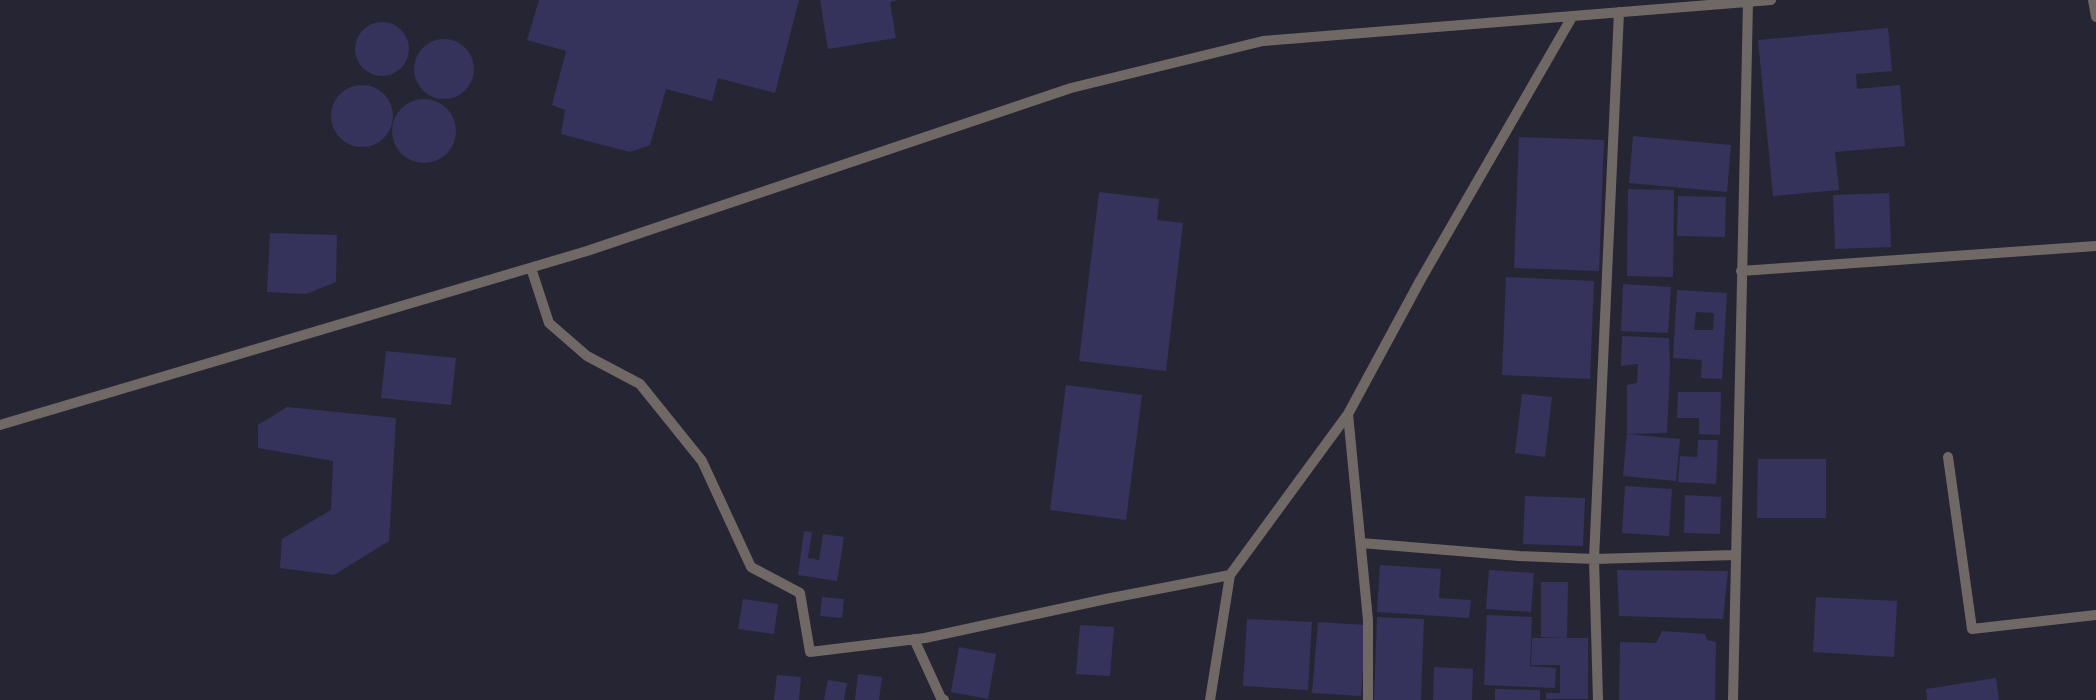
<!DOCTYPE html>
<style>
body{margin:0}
canvas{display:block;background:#262534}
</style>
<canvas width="2096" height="700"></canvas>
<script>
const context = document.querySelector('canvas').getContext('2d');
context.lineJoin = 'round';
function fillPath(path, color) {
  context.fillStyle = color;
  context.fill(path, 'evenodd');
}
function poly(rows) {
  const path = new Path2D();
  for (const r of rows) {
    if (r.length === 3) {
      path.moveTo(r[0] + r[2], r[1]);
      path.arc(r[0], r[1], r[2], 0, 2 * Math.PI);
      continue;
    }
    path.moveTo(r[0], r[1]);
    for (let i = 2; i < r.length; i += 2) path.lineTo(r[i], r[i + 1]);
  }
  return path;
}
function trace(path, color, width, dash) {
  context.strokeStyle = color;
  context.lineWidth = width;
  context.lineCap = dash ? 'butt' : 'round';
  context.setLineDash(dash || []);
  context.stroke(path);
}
const building = poly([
 [539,0,799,0,775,93,718,78,712,101,666,89,650,145,630,152,561,134,565,110,552,105,566,51,527,40],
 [820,0,898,0,890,2,896,38,828,49],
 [382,49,27],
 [1888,28,1892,71,1856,74,1857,89,1900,85,1905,146,1835,152,1839,190,1773,196,1758,40],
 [444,69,30],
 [362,116,31],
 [424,131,32],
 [1633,136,1731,145,1727,192,1629,183],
 [1519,137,1604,140,1599,271,1514,268],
 [1628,189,1674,190,1673,277,1627,276],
 [1099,192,1159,199,1157,220,1183,223,1166,371,1079,361],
 [1889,193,1891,247,1835,249,1833,195],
 [1678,196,1726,197,1725,237,1677,236],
 [270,233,337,235,336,282,306,294,267,292],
 [1506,277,1594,281,1590,379,1502,375],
 [1623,284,1671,287,1668,333,1621,331],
 [1677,290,1727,293,1722,379,1701,378,1702,360,1673,358],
 [1696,312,1714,313,1713,330,1694,330],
 [1622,336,1669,338,1670,366,1667,433,1627,434,1627,385,1637,383,1638,364,1621,366],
 [386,351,456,358,451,405,381,398],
 [1066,385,1142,395,1126,520,1050,510],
 [1678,392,1721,392,1720,435,1699,434,1699,418,1677,418],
 [1522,394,1552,397,1545,457,1515,453],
 [287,407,396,418,389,541,334,575,280,568,282,539,331,510,333,461,258,448,258,425],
 [1627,434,1680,439,1676,481,1623,476],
 [1698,440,1718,440,1716,484,1678,482,1680,456,1697,457],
 [1758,459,1826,459,1826,518,1757,518],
 [1625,486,1672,489,1669,536,1622,533],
 [1685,495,1721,497,1720,534,1684,533],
 [1525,496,1585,498,1583,546,1523,544],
 [804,531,812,532,808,558,819,560,823,534,844,537,837,581,798,575],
 [1380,565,1441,569,1439,598,1471,600,1469,618,1377,612],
 [1489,570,1534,573,1531,612,1486,609],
 [1617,570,1728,571,1723,619,1619,616],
 [1541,582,1568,582,1567,638,1541,637],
 [822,597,844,599,842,618,820,616],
 [1816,597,1897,601,1894,657,1813,652],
 [743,599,778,604,774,634,738,629],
 [1487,615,1532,617,1530,666,1556,668,1555,688,1484,685],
 [1377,617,1424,619,1421,700,1374,700],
 [1247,619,1312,622,1308,690,1243,686],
 [1318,622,1366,625,1361,696,1312,693],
 [1080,625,1114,627,1110,676,1076,674],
 [1662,631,1705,634,1707,640,1716,642,1715,700,1619,700,1620,642,1656,643],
 [1532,638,1588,638,1588,699,1546,699,1546,693,1560,693,1560,665,1531,665],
 [959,647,996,654,988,699,951,692],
 [1434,667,1473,669,1472,700,1433,700],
 [858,674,882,677,879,700,855,700],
 [777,675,801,677,799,700,774,700],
 [1996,678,1999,700,1927,700,1926,689],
 [828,680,847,683,844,700,824,700],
 [1495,689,1540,690,1540,700,1495,700]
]);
const minor = poly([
 [2093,0,2096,17],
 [531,268,549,323,587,356,640,384,702,461,751,567,800,593,810,652,925,638,1106,599,1230,575],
 [1741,271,2096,246],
 [1348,414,1368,620,1368,700],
 [0,425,587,251,1071,88,1263,41,1771,0],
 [1948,457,1972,629,2096,615],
 [1361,543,1519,556,1594,559,1735,555],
 [914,639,941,698,944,700],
 [1210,700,1230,575,1348,414,1421,279,1572,17],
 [1598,700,1594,559,1619,12],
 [1733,700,1748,2]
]);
fillPath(building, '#35325c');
trace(minor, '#706864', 10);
</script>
